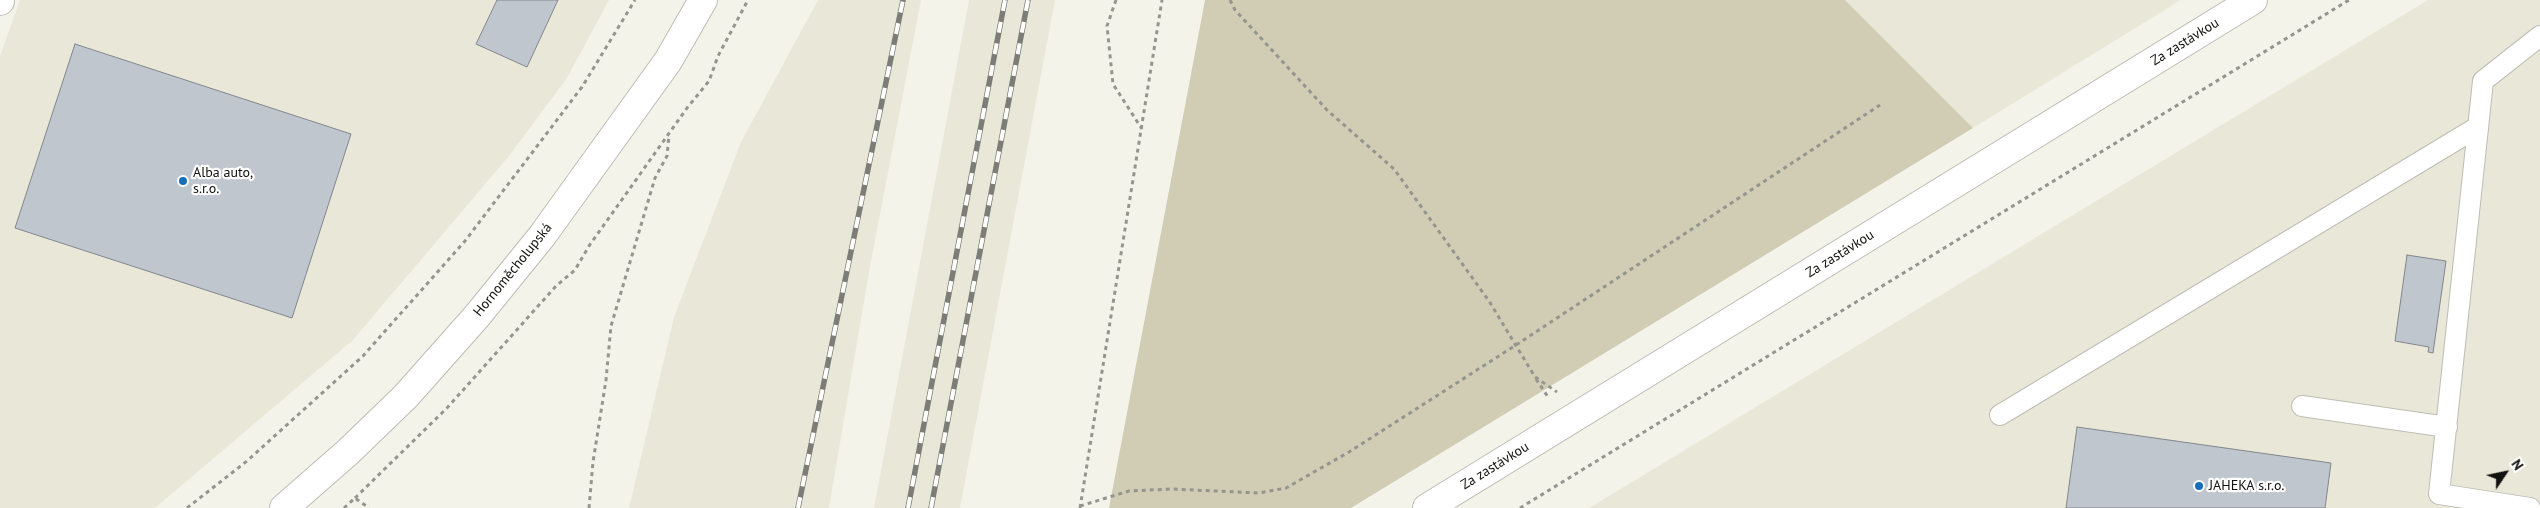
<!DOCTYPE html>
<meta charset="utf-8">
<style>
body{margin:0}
#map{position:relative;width:2540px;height:508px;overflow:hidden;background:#f3f3ea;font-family:"PT Sans",sans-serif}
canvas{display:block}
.north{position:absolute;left:2480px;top:448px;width:50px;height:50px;-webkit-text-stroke:4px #fff;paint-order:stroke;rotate:56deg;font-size:14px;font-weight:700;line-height:20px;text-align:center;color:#11110e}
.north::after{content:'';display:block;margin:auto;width:18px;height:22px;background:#11110e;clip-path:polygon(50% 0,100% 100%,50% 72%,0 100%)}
</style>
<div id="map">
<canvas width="2540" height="508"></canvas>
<div class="north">N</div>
</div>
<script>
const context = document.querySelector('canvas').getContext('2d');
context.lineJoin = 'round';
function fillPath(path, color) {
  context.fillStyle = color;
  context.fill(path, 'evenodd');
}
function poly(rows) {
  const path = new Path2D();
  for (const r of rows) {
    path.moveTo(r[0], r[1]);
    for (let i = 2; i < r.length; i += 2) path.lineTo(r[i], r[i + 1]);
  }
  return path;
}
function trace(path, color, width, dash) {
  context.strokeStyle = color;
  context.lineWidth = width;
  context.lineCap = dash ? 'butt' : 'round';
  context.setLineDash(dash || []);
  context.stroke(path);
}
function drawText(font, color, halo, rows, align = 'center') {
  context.font = font + ' "PT Sans",sans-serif';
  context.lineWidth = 4.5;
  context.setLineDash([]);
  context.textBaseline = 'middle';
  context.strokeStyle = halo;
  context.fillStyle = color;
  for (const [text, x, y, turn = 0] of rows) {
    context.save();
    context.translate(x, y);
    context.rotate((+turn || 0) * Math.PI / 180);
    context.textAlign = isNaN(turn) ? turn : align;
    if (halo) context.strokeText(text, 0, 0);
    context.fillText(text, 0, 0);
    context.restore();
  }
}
const built = poly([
 [20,0,609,0,567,78,509,156,353,340,155,508,0,508,0,56],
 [818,0,921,0,869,272,829,508,629,508,674,317,741,142],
 [969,0,1055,0,960,508,874,508],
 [1845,0,2181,0,1973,128],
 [2428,0,2540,0,2540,508,1589,508]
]);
const green = poly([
 [1205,0,1845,0,1973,128,1351,508,1109,508]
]);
const building = poly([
 [497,0,558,0,527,67,476,44,497,0],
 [75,44,351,134,292,318,15,228,75,44],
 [2407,255,2446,261,2433,353,2428,352,2429,347,2395,341,2407,255],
 [2077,427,2331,463,2325,508,2066,508,2077,427]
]);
const path = poly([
 [1116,0,1107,26,1113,84,1142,129],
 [1230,0,1235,10,1327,110,1394,169,1489,301,1535,377,1557,392],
 [1536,379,1548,397],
 [355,498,447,408,556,286,575,270,589,246,687,108,709,81,718,56,748,0],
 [1080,506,1129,491,1171,489,1259,493,1286,488,1349,452,1516,345,1880,105],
 [187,508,247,461,363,356,465,241,582,87,635,0],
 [344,508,355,498,369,508],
 [589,508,593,462,606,380,611,326,655,178,667,156,669,135],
 [1080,508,1162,0],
 [1520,508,2349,0]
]);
const lane = poly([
 [2302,406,2447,427],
 [2000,415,2476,128],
 [2530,508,2439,494,2483,81,2540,36]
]);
const street = poly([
 [0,1,0,0],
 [1427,508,2253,0]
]);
const secondary = poly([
 [284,508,348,452,406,396,477,316,542,236,668,61,703,0]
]);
const rail = poly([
 [798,508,903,0],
 [908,508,1005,0],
 [931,508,1028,0]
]);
const markers = [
 [183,181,5,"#156ebb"],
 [2199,486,5,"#156ebb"]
];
const streetNames = [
 ["Za zastávkou",2185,42,-32],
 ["Za zastávkou",1840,254,-32],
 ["Hornoměcholupská",513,270,-51],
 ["Za zastávkou",1495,466,-32]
];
const poiNames = [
 ["Alba auto,",193,173],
 ["s.r.o.",193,189],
 ["JAHEKA s.r.o.",2209,486]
];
fillPath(built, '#e9e8d8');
fillPath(green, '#d0cdb4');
fillPath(building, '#c0c6cd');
trace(building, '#82878d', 1);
trace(lane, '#bebdb5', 22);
trace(street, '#bebdb5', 30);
trace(secondary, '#bebdb5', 30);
trace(path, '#95958f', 3, [4, 4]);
trace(lane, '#fff', 20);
trace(street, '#fff', 28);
trace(secondary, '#fff', 28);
trace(rail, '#7d7d77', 5.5);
trace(rail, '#fff', 4, [11]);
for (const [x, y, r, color] of markers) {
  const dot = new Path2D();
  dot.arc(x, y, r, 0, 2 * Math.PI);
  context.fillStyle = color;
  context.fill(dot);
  trace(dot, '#fff', 2);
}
drawText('14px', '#11110e', '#fff', streetNames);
drawText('14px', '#11110e', '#fff', poiNames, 'left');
</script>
